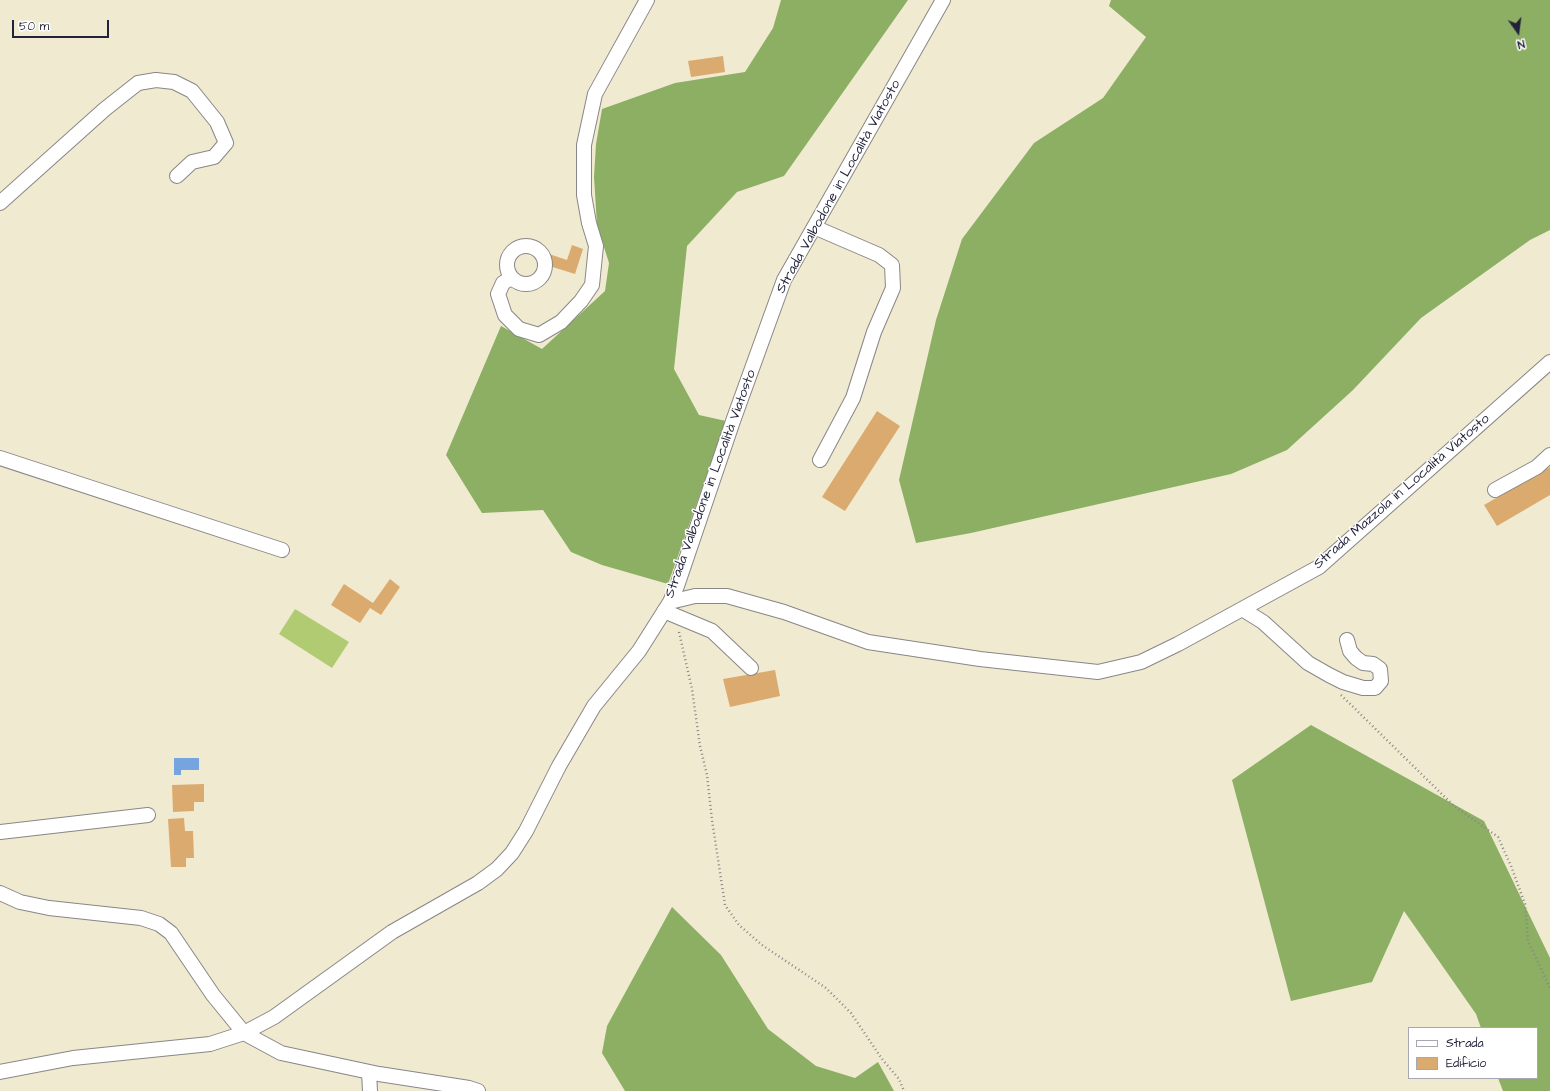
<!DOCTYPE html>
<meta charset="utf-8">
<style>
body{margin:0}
#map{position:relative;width:1550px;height:1091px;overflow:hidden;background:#f0ead1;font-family:"Architects Daughter",sans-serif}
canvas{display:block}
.legend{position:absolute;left:1408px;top:1027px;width:130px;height:52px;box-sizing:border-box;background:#fff;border:1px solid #a7a7b1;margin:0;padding:5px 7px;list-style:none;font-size:12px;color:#22223b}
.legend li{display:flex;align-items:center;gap:8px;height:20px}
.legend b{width:20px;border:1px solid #a7a7b1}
.north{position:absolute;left:1498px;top:12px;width:40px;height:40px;-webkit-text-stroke:3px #fff;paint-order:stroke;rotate:166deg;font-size:11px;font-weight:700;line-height:16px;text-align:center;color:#22223b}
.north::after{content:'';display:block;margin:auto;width:14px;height:18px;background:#22223b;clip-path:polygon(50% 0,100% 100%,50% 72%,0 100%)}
.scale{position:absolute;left:12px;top:20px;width:97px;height:18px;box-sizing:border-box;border:2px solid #22223b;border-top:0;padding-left:5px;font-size:12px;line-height:14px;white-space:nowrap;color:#22223b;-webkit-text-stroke:3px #fff;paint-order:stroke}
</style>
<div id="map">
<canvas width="1550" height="1091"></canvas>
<ul class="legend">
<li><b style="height:5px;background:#fff"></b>Strada</li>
<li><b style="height:11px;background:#dbaa6e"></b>Edificio</li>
</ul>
<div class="north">N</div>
<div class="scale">50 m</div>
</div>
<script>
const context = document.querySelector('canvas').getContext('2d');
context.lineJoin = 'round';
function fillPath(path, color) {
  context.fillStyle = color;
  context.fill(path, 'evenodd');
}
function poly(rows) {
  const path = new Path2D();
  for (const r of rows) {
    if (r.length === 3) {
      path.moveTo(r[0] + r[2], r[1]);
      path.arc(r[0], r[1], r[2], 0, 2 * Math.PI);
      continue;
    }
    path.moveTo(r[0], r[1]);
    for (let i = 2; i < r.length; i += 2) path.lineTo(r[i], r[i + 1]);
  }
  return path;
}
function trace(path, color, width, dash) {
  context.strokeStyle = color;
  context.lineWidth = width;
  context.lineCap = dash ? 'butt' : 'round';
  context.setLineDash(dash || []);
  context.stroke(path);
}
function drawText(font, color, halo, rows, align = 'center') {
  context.font = font + ' "Architects Daughter",sans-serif';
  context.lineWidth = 3;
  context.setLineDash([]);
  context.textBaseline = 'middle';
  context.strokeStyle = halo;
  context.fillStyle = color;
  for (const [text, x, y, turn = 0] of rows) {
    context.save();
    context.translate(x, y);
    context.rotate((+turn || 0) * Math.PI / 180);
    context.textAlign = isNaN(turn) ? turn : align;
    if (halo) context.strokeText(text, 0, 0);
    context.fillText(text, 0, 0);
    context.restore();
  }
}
const green = poly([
 [295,609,349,642,332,668,279,634]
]);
const forest = poly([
 [781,0,908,0,784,176,737,192,687,246,674,369,699,415,726,421,668,584,602,565,571,552,543,510,482,513,446,455,501,326,542,349,605,291,609,263,597,225,594,177,596,144,602,109,675,83,745,72,773,28],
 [1111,0,1550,0,1550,230,1530,240,1421,318,1353,390,1287,450,1231,474,971,533,916,543,899,480,936,320,962,239,1034,143,1103,98,1146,37,1109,6],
 [1311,725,1484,821,1550,958,1550,1091,1503,1091,1498,1078,1537,1078,1537,1028,1481,1028,1476,1014,1404,911,1372,982,1291,1001,1232,780],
 [672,907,721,955,768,1029,816,1066,855,1078,878,1062,894,1091,625,1091,602,1053,607,1026]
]);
const water = poly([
 [174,758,199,758,199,770,181,770,181,775,174,775]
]);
const building = poly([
 [723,56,725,72,691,77,688,61],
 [572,245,583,249,575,274,546,265,549,254,567,260],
 [877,411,900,426,845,511,822,497],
 [1550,467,1550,495,1497,526,1484,505],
 [390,579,400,587,381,615,370,608,360,623,331,605,344,584,373,603],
 [775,670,780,696,730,707,723,679],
 [204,784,204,802,194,802,194,811,173,812,172,785],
 [184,818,185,831,193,831,194,858,186,858,186,867,171,867,168,819]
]);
const path = poly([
 [679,632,692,689,700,746,707,775,712,820,725,905,739,925,762,945,826,988,851,1013,882,1059,899,1079,904,1091],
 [1341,695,1454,806,1498,837,1511,866,1525,904,1528,941,1550,988]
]);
const minor = poly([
 [0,203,105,109,138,83,156,80,174,82,192,91,217,122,226,143,214,157,192,162,177,176],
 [814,227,879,255,892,265,893,288,874,332,853,398,820,460],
 [526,265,19],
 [511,278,503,283,498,294,505,315,519,329,539,335,561,322,581,301,592,285,596,246,589,223,584,195,584,145,595,94,647,0],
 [0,458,282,550],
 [1495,490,1537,467,1550,455],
 [670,602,695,596,727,596,784,612,868,642,980,659,1098,672,1141,662,1178,644,1319,567,1550,362],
 [1242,609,1263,622,1308,663,1329,675,1343,682,1363,688,1375,688,1381,681,1380,669,1373,664,1363,663,1356,658,1350,651,1347,640],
 [664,611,712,631,751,668],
 [0,832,148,815],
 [0,893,20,902,49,908,141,918,159,924,171,933,213,995,244,1033,281,1053,379,1074,469,1088,478,1091],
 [0,1072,73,1058,210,1044,244,1033,274,1017,392,932,478,883,497,869,512,853,526,831,559,766,594,706,639,651,670,602,677,586,733,421,784,280,943,0],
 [369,1072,370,1091]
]);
const streetNames = [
 ["Strada Valbodone in Località Viatosto",839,187,-61],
 ["Strada Valbodone in Località Viatosto",711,484,-70],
 ["Strada Mazzola in Località Viatosto",1402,492,-41]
];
fillPath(green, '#b0cb72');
fillPath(forest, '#8caf64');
fillPath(water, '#75a4de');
fillPath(building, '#dbaa6e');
trace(minor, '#898686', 16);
trace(path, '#898686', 2.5, [1, 3]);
trace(minor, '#fff', 14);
drawText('14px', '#22223b', '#fff', streetNames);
</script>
